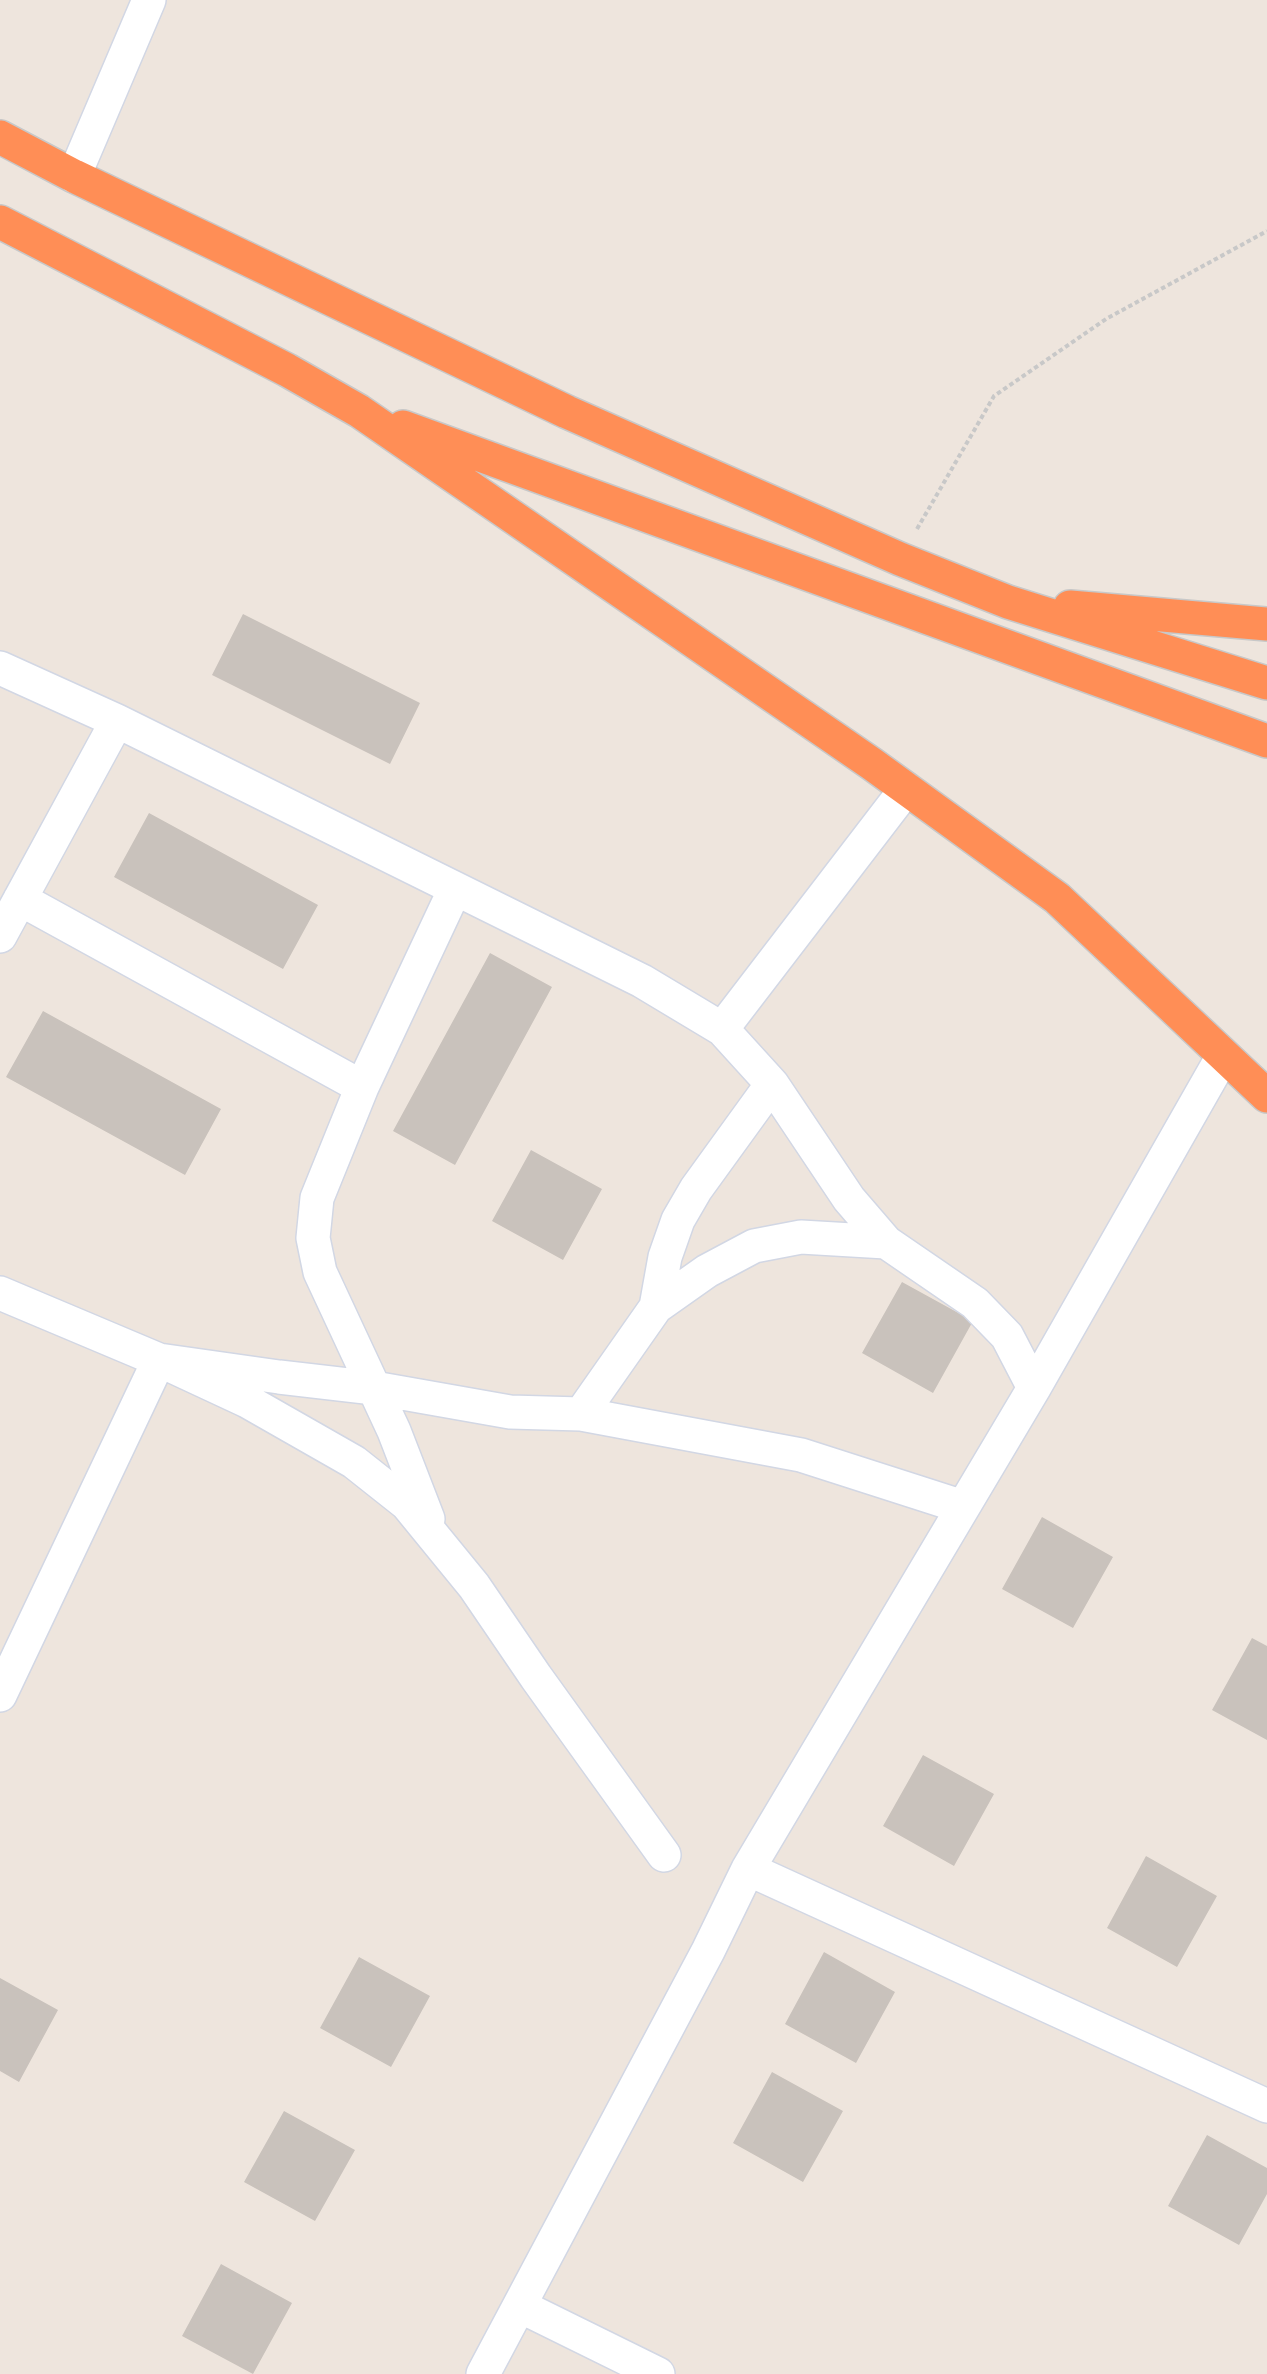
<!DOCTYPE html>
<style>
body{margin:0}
canvas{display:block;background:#eee5dd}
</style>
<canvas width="1267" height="2374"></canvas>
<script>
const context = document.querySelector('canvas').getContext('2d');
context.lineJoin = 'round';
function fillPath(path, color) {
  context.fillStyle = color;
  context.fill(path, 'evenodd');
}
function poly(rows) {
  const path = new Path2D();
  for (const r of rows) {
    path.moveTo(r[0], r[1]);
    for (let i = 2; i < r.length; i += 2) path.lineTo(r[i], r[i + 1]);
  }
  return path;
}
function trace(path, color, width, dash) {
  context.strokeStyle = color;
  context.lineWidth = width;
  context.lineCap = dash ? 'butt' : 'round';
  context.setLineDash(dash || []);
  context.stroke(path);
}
const building = poly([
 [243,614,420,703,390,764,212,675],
 [149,813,318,905,283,969,114,877],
 [490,953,552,987,455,1165,393,1131],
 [43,1011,221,1109,185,1175,6,1077],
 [531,1150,602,1189,563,1260,492,1221],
 [902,1282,973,1321,933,1393,862,1353],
 [1042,1517,1113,1557,1073,1628,1002,1589],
 [1252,1638,1267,1646,1267,1740,1212,1710],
 [923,1755,994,1794,954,1866,883,1826],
 [1146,1856,1217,1896,1177,1967,1107,1928],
 [824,1952,895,1992,856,2063,785,2024],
 [359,1957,430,1996,391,2067,320,2028],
 [0,1978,58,2010,19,2082,0,2071],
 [772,2072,843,2111,803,2182,733,2143],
 [284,2111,355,2150,315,2221,244,2182],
 [1207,2135,1267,2168,1267,2194,1239,2245,1168,2206],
 [221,2264,292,2303,253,2374,182,2336]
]);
const path = poly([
 [917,529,994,396,1106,319,1267,231]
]);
const minor = poly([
 [74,176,149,0],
 [0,668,117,721,642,981,722,1029,772,1084,849,1199,886,1242,975,1303,1007,1336,1034,1388],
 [20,899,362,1087],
 [0,936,117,721],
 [722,1029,906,789],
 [0,1293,159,1360,247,1401,354,1462,407,1504,474,1586,536,1677,664,1855],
 [656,1307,665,1257,678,1220,696,1189,772,1084],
 [581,1414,656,1307,707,1271,754,1246,801,1237,886,1242],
 [428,1519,394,1431,320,1272,313,1238,317,1198,362,1087,455,889],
 [0,1695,159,1360,279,1377,374,1388,510,1412,581,1414,801,1455,963,1507],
 [748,1869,1267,2106],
 [520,2306,658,2374],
 [483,2374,708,1951,748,1869,1034,1388,1223,1056]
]);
const highway = poly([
 [0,137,74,176,567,412,900,559,1008,602,1267,683],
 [0,222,287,370,359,411,872,764,1057,898,1267,1096],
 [403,427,1267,741],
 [1070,607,1267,624]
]);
fillPath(building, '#c9c2bc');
trace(minor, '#d2d7e4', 36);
trace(highway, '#c8c8c8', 36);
trace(path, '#c8c8c8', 4, [4.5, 3]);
trace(minor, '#fff', 33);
trace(highway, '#ff8e56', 33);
</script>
